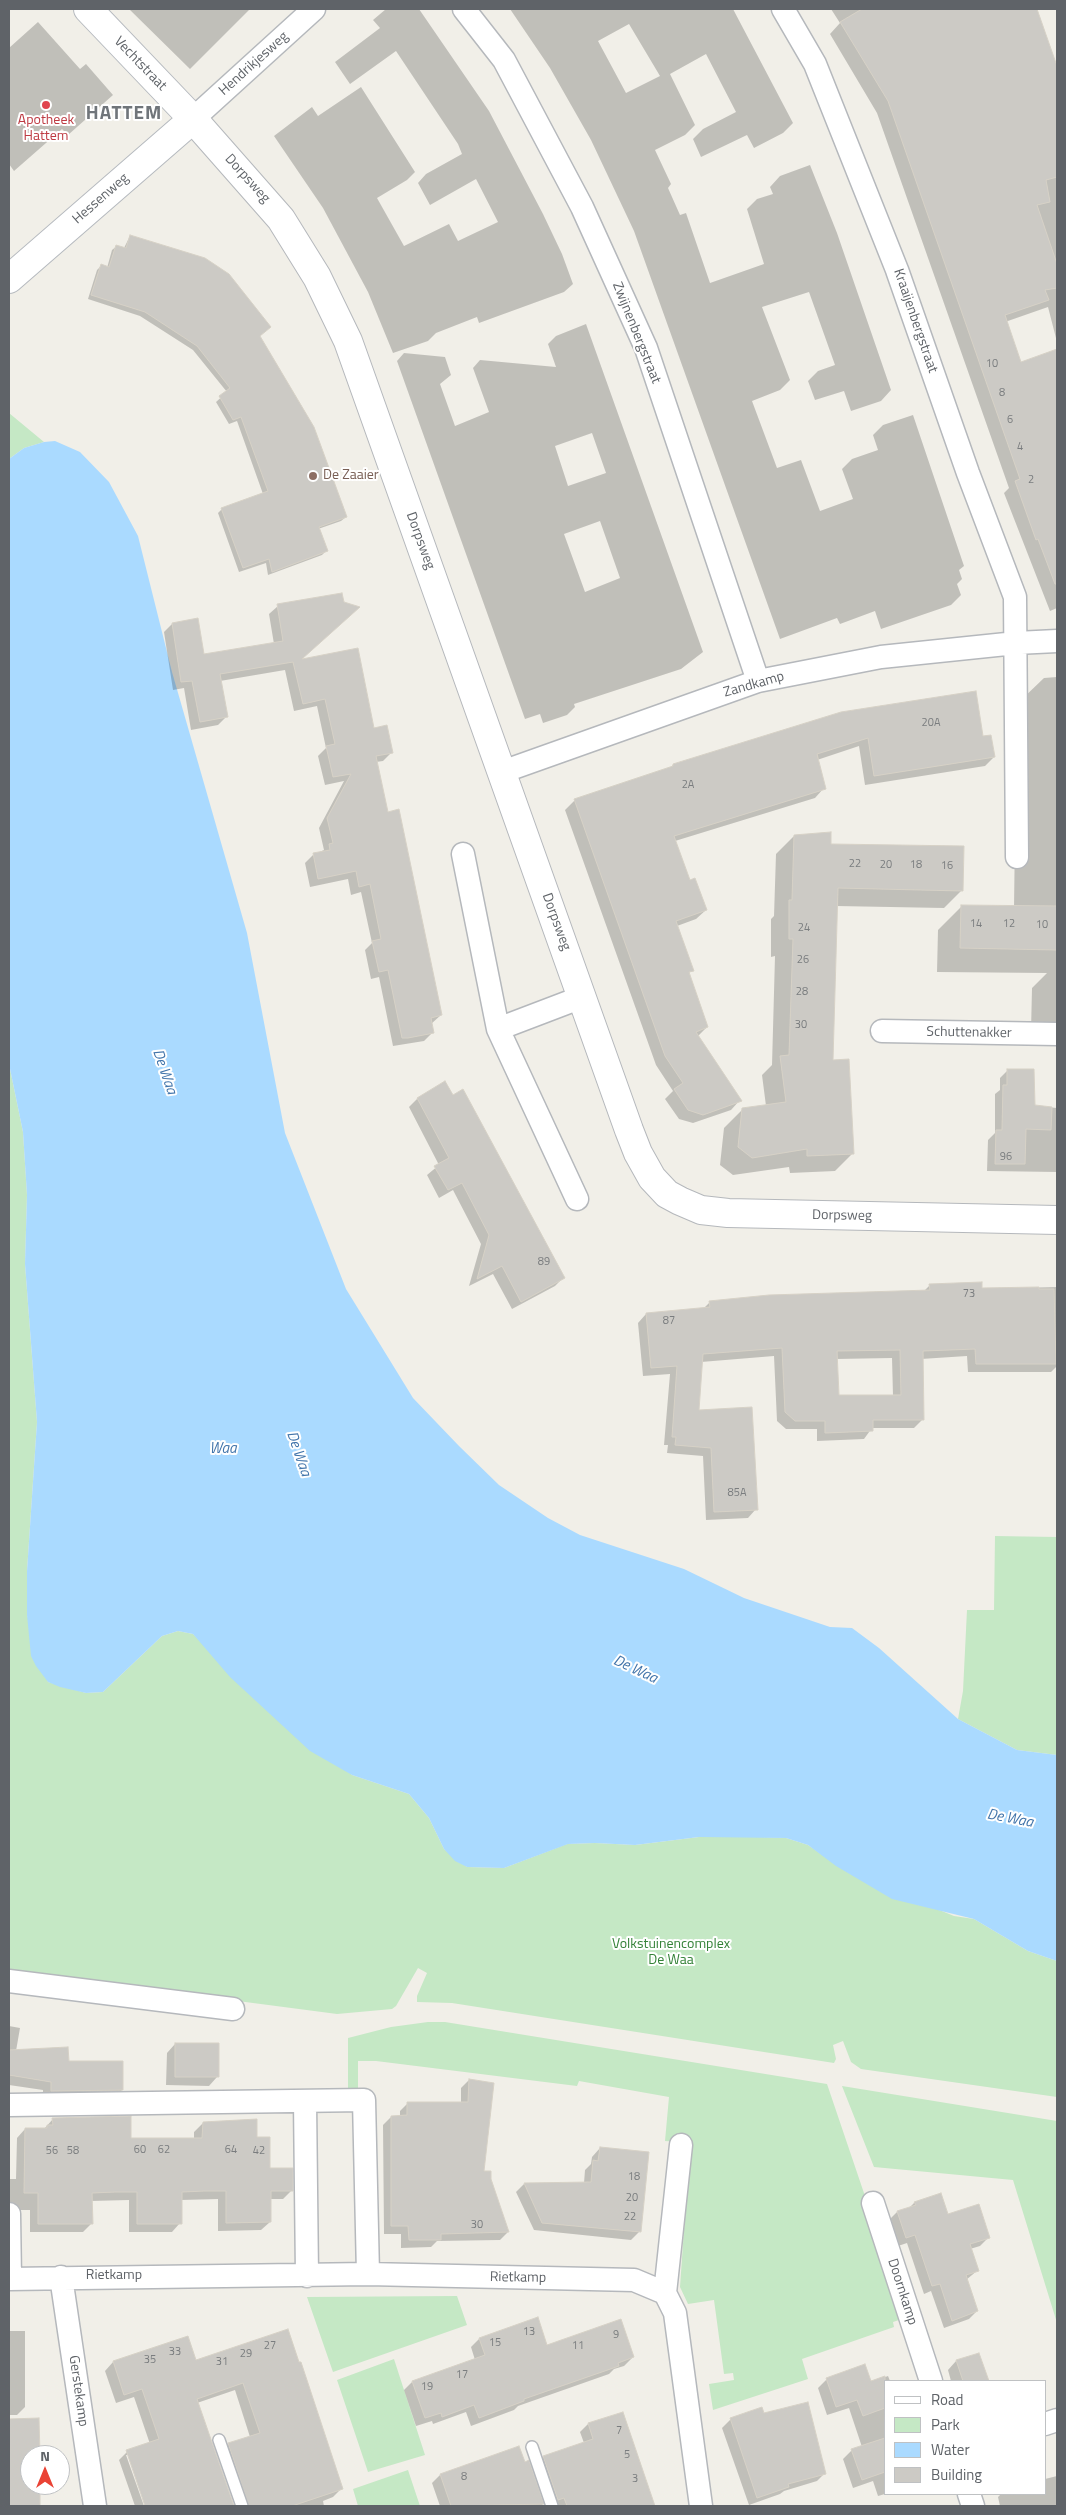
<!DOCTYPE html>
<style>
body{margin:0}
#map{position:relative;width:1066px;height:2515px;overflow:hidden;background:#f1efe8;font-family:"Titillium Web",sans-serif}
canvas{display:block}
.frame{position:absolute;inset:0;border:10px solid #5f6368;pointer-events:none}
.legend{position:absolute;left:884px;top:2380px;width:162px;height:115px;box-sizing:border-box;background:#fff;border:1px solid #bfc1c3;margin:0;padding:6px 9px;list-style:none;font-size:15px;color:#5f6368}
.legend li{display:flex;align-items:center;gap:10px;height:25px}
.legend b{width:25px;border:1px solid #bfc1c3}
.north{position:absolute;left:20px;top:2445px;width:50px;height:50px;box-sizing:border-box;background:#fff;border:1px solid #bfc1c3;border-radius:50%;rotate:0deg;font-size:14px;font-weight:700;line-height:20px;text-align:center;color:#5f6368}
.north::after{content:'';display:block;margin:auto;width:18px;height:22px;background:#ea4335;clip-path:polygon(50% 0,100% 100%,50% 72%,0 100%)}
</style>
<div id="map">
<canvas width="1066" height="2515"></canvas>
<div class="frame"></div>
<ul class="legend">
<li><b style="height:6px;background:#fff"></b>Road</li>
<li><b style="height:14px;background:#c5e8c5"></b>Park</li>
<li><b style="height:14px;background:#aadaff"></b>Water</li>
<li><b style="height:14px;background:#cccac5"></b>Building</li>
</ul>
<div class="north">N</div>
</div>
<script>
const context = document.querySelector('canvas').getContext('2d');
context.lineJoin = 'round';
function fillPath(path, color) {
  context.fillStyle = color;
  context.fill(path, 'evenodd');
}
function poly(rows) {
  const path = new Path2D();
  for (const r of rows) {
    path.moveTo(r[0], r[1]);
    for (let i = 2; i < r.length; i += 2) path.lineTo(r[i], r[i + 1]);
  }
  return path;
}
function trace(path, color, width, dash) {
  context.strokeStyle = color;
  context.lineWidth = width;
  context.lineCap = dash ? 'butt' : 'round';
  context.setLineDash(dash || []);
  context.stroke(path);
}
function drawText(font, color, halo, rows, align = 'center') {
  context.font = font + ' "Titillium Web",sans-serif';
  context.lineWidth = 4;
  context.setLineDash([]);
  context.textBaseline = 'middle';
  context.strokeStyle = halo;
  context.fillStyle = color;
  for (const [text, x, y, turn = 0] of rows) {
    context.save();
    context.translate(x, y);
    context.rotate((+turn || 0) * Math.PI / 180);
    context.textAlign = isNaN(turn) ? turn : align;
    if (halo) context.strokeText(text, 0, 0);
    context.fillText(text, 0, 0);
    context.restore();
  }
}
const green = poly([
 [9,413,44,442,24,448,9,459],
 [9,1064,23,1132,27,1195,25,1264,37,1422,27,1571,27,1615,48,1682,86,1693,103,1692,162,1636,178,1631,193,1634,352,1775,409,1794,429,1818,444,1849,467,1867,504,1868,567,1844,595,1843,635,1845,699,1837,739,1836,786,1838,808,1845,849,1873,954,1916,974,1919,1028,1951,1057,1961,1057,2097,861,2069,851,2062,843,2041,833,2045,836,2059,834,2063,452,2003,417,2002,417,1996,427,1973,418,1968,396,2006,392,2009,337,2014,9,1971],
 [995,1536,1057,1537,1057,1755,1017,1750,958,1719,963,1691,967,1610,994,1610],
 [428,2022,445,2022,827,2084,867,2202,902,2319,893,2322,894,2327,802,2359,808,2379,713,2410,709,2384,734,2380,733,2373,724,2374,714,2300,688,2304,680,2287,690,2143,665,2141,669,2097,579,2081,577,2086,376,2061,358,2061,358,2089,348,2088,348,2038,391,2027],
 [842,2086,1057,2121,1057,2323,1013,2180,874,2167],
 [457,2296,467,2325,333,2372,307,2297],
 [394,2359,425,2455,368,2472,337,2380],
 [408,2470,420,2506,358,2506,353,2489]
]);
const water = poly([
 [55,441,80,452,109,482,138,536,172,672,247,933,285,1133,346,1289,413,1398,459,1446,499,1485,548,1518,580,1535,684,1569,744,1598,830,1627,852,1628,879,1648,958,1719,1017,1750,1057,1755,1057,1961,1028,1951,974,1919,892,1899,836,1866,808,1845,786,1838,699,1837,635,1845,595,1843,568,1844,504,1868,467,1867,455,1861,444,1849,429,1818,409,1794,352,1775,310,1751,230,1677,193,1634,178,1631,162,1636,103,1692,86,1693,60,1687,48,1682,36,1666,31,1656,27,1615,27,1571,37,1422,25,1264,27,1195,23,1132,9,1064,9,459,24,448,44,442]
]);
const shadow = poly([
 [129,9,250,9,190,69],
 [386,9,419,9,489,111,543,214,562,254,573,284,564,292,479,323,477,317,436,333,428,341,393,353,368,292,323,208,274,136,312,107,318,116,361,87,415,172,407,180,377,198,404,246,449,224,458,241,498,222,476,179,430,205,418,183,426,174,462,154,458,144,396,51,350,84,335,62,380,28,373,20],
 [510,9,733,9,793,123,783,133,754,148,747,135,701,157,693,139,703,129,736,112,706,54,670,74,695,125,685,135,655,150,671,184,668,188,680,215,686,213,710,283,764,264,747,209,757,199,773,194,770,187,780,176,810,165,837,233,891,390,881,401,851,411,844,391,815,400,808,381,818,371,835,365,809,292,762,307,790,380,780,390,752,401,777,468,801,460,820,511,853,499,842,469,852,459,878,450,873,435,883,425,913,415,964,566,959,570,962,579,957,584,961,595,951,605,881,629,875,611,840,624,837,618,780,639,634,231,591,140,550,68],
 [629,24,660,76,626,93,598,41],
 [831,9,1035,9,1057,69,1057,342,1048,307,1005,322,1020,363,1057,351,1057,608,1050,611,1004,493,1009,488,877,113,830,34,840,23],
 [38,22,80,69,86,64,113,95,68,135,62,129,14,171,9,164,9,48],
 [130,236,259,336,346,517,341,521,318,529,326,551,322,555,268,575,266,563,239,572,218,513,222,509,263,494,237,421,229,424,216,402,227,392,193,350,140,316,88,299,97,270,101,266,107,268,112,250,117,246,124,248],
 [586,324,703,652,681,669,574,704,575,707,567,715,543,723,540,714,525,719,397,361,404,353,445,357,451,375,440,384,455,426,489,412,473,368,480,360,556,367,548,344,556,336],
 [592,433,606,473,568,486,555,446],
 [600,521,620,578,585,592,564,534],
 [278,606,299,661,373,729,391,753,383,761,376,762,387,813,441,1015,431,1024,433,1032,424,1041,393,1046,379,977,371,979,365,950,372,943,361,892,351,895,348,879,310,887,305,863,313,855,324,850,319,828,344,781,325,785,318,756,326,748,317,706,294,711,285,670,220,681,227,716,218,725,191,730,184,688,173,690,164,632,172,624,203,656,274,644,269,614],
 [1057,677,1057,1031,1031,1031,1032,988,1047,973,937,972,938,930,962,906,1014,907,1016,761,1020,701,1044,678],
 [841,713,982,737,994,757,985,766,865,785,859,746,817,760,824,788,815,798,675,841,690,882,706,910,696,919,677,926,692,970,688,974,707,1027,697,1037,740,1100,731,1110,693,1123,679,1119,665,1099,673,1091,656,1065,565,810,575,800,670,768,673,765],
 [794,836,829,845,962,890,944,908,836,906,832,1062,853,1153,835,1171,790,1173,789,1167,733,1175,720,1165,724,1128,742,1110,766,1106,762,1075,772,1065,775,956,771,957,771,919,774,916,776,854],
 [1008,1070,1034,1106,1057,1108,1057,1172,987,1171,988,1140,995,1133,995,1094,1000,1090,1000,1078],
 [445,1082,563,1278,555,1286,512,1309,493,1274,469,1286,481,1244,453,1190,439,1198,427,1175,439,1165,409,1107,417,1099],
 [930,1285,980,1289,1057,1287,1057,1366,1051,1372,968,1372,967,1356,921,1359,922,1420,914,1428,872,1428,864,1439,817,1441,817,1429,786,1429,777,1421,774,1356,701,1362,698,1412,756,1509,748,1518,706,1520,703,1456,667,1453,668,1445,664,1445,670,1374,643,1376,638,1323,646,1314,703,1309,710,1302,923,1292],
 [892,1358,893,1396,838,1396,836,1359],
 [9,2026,20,2028,16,2051,67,2063,122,2090,114,2098,43,2099,43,2090,9,2085],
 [175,2044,217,2077,209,2086,166,2085,167,2053],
 [469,2080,483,2172,490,2179,508,2232,500,2240,437,2241,431,2247,401,2248,401,2234,384,2234,383,2125,391,2117,400,2117,400,2111,408,2103,461,2103,461,2088],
 [53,2119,129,2139,194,2139,194,2132,203,2123,256,2139,269,2169,292,2190,283,2199,270,2199,270,2222,261,2230,218,2231,218,2199,181,2200,180,2223,172,2232,129,2232,129,2200,91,2201,91,2224,83,2232,30,2232,30,2210,9,2210,9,2179,16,2179,17,2138,25,2129,44,2129],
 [600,2148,648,2153,639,2232,631,2240,534,2230,516,2192,524,2184,584,2183,585,2170,591,2164,592,2157],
 [940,2194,947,2215,988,2238,980,2246,970,2249,978,2270,966,2280,977,2311,969,2319,944,2328,931,2291,924,2294,907,2243,898,2246,889,2220,897,2212,909,2208,914,2203],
 [287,2330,341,2489,333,2497,323,2501,324,2506,239,2506,220,2452,228,2444,250,2437,235,2390,197,2403,233,2506,146,2506,129,2455,126,2455,144,2506,135,2506,119,2460,127,2452,150,2444,134,2397,116,2403,105,2371,113,2362,187,2337,195,2362],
 [9,2331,25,2331,25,2407,17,2415,9,2415],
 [479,2339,547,2347,633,2357,624,2366,614,2369,609,2374,518,2406,514,2410,471,2426,466,2412,433,2424,432,2421,416,2426,404,2390,412,2382,475,2360,471,2347],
 [978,2354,988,2381,951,2381,948,2370,956,2361],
 [888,2376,890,2381,885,2381,885,2494,878,2496,873,2481,853,2488,843,2459,852,2450,862,2447,849,2408,827,2415,818,2388,827,2379,870,2383],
 [761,2409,763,2414,825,2473,817,2481,784,2491,780,2494,749,2505,722,2428,730,2420],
 [622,2413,654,2506,550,2506,536,2465,544,2457,584,2443,580,2432,588,2424],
 [9,2420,38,2420,38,2455,30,2455,30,2485,39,2485,39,2506,9,2506],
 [528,2462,543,2506,440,2506,432,2483,440,2475],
 [1057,2476,1057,2506,1000,2506,998,2497,1001,2494,1045,2494,1045,2479]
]);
const building = poly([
 [862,9,1037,9,1057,66,1057,177,1046,180,1050,202,1037,205,1057,264,1057,288,1045,290,1049,300,1005,315,1021,362,1057,349,1057,584,1055,584,1038,539,1036,540,1015,481,1020,479,888,101,840,22,862,9],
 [130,235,205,258,229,274,271,327,260,336,314,427,347,517,319,527,328,551,272,572,269,559,243,568,221,508,268,491,241,417,233,420,219,396,230,388,197,346,145,312,91,295,101,264,109,267,116,245,126,248,130,235],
 [342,593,344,602,360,607,302,659,358,648,374,728,387,725,393,753,376,756,388,812,399,809,442,1015,431,1018,434,1033,408,1038,402,1038,388,970,379,972,372,941,381,939,370,884,359,887,356,871,318,879,313,853,330,850,329,844,333,843,327,818,351,774,333,777,326,746,335,744,325,699,303,704,293,662,220,674,228,717,200,722,192,681,181,682,172,623,198,618,204,654,283,641,277,604,342,593],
 [976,691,983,736,991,735,995,757,874,776,868,738,817,754,826,789,674,836,690,880,695,878,707,910,676,921,694,971,689,972,708,1027,696,1032,742,1101,703,1115,688,1110,674,1089,683,1083,665,1056,574,799,673,766,673,764,841,712,976,691],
 [831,832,831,844,964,846,963,891,838,888,833,1060,849,1059,854,1154,807,1156,807,1149,752,1158,738,1147,742,1108,786,1102,780,1056,789,1055,793,939,789,939,789,900,792,900,794,835,831,832],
 [961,905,1057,906,1057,950,960,948,961,905],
 [1007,1069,1034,1069,1035,1105,1052,1107,1051,1130,1026,1129,1025,1164,995,1164,996,1130,1002,1130,1003,1085,1007,1085,1007,1069],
 [445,1081,453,1095,463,1089,565,1278,521,1302,502,1266,477,1279,489,1235,462,1183,448,1190,434,1166,449,1158,417,1098,445,1081],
 [982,1282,982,1288,1039,1287,1039,1289,1054,1289,1056,1364,976,1364,975,1349,923,1351,924,1420,873,1420,873,1431,825,1433,825,1421,795,1421,785,1412,782,1348,703,1354,699,1410,752,1407,758,1510,714,1512,711,1448,675,1445,676,1437,672,1437,677,1366,651,1368,646,1313,710,1307,709,1301,769,1295,930,1290,929,1284,982,1282],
 [900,1350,901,1395,839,1395,837,1351,900,1350],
 [175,2043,219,2043,219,2077,175,2077,175,2043],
 [68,2047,69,2061,123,2061,123,2090,51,2091,51,2082,9,2075,9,2050,68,2047],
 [469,2079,494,2083,484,2171,491,2171,491,2179,509,2232,441,2234,441,2240,409,2240,408,2226,391,2226,391,2116,407,2115,407,2102,468,2102,469,2079],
 [131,2116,131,2138,202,2138,203,2122,257,2119,257,2137,270,2137,270,2168,293,2168,293,2191,271,2191,271,2222,226,2223,226,2191,204,2191,182,2192,182,2224,137,2224,137,2192,115,2192,92,2193,93,2224,38,2224,38,2193,24,2193,25,2128,47,2128,47,2125,53,2125,52,2118,131,2116],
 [600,2147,649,2152,641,2232,542,2223,524,2183,591,2182,593,2160,598,2161,600,2147],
 [941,2193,948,2214,979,2204,990,2238,970,2244,979,2271,966,2275,978,2311,952,2321,940,2284,932,2286,915,2235,906,2238,897,2211,916,2205,914,2202,941,2193],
 [538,2317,547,2345,621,2319,634,2357,618,2363,619,2366,524,2399,524,2401,479,2418,474,2405,442,2417,441,2413,425,2418,412,2381,485,2355,479,2338,538,2317],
 [288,2329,299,2362,301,2362,343,2489,292,2506,249,2506,228,2443,260,2433,243,2383,197,2399,234,2506,145,2506,126,2450,159,2439,142,2389,124,2395,113,2361,188,2336,196,2360,288,2329],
 [979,2353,989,2381,963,2381,956,2360,979,2353],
 [865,2364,871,2381,885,2376,885,2408,863,2416,857,2400,836,2407,826,2378,865,2364],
 [808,2402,826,2474,788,2484,789,2487,757,2498,730,2418,762,2407,764,2413,808,2402],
 [623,2412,655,2506,567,2506,564,2498,558,2500,543,2456,593,2439,588,2423,623,2412],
 [39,2418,40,2455,30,2455,30,2485,40,2485,40,2506,9,2506,9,2419,39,2418],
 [885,2438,885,2472,862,2480,851,2449,885,2438],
 [519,2446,525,2462,529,2460,544,2504,451,2506,440,2474,519,2446]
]);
const service = poly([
 [219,2440,242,2506],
 [532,2447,552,2506]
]);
const minor = poly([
 [464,9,504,60,582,207,646,348,758,681],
 [783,9,815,64,897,270,968,473,1015,597,1017,857],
 [193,119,314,9],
 [502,772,758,681,881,657,1016,643,1057,641],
 [463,854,498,1029,577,1199],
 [498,1029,582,997],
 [882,1031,1057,1034],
 [9,1981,233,2009],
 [305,2101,307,2276],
 [9,2105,364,2100,368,2274],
 [873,2203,931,2381],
 [9,2214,10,2279],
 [61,2277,95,2506],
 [9,2279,368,2274,634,2280,665,2293,675,2313,701,2506],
 [665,2293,681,2145],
 [1045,2424,1057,2420],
 [969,2494,973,2506]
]);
const tertiary = poly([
 [193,119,281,219,317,277,348,341,629,1130,638,1153,652,1178,667,1194,680,1201,701,1210,728,1213,1057,1220]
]);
const secondary = poly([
 [9,279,193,119,88,9]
]);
const markers = [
 [46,105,5,"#e0444e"],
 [313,476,5,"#8d6e63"]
];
const numberNames = [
 ["10",992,364],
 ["8",1002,393],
 ["6",1010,420],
 ["4",1020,447],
 ["2",1031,480],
 ["20A",931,723],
 ["2A",688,785],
 ["22",855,864],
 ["20",886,865],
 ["18",916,865],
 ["16",947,866],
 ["14",976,924],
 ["12",1009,924],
 ["10",1042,925],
 ["24",804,928],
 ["26",803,960],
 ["28",802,992],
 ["30",801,1025],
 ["96",1006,1157],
 ["89",544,1262],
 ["73",969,1294],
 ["87",669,1321],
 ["85A",737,1493],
 ["60",140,2150],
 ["62",164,2150],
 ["64",231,2150],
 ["56",52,2151],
 ["58",73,2151],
 ["42",259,2151],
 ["18",634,2177],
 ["20",632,2198],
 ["22",630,2217],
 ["30",477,2225],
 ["13",529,2332],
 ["9",616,2335],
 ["15",495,2343],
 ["27",270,2346],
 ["11",578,2346],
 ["33",175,2352],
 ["29",246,2354],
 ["35",150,2360],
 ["31",222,2362],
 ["17",462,2375],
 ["19",427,2387],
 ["7",619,2431],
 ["5",627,2455],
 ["8",464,2477],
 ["3",635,2479]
];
const streetNames = [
 ["Vechtstraat",140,64,46],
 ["Hendrikjesweg",254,64,-42],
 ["Dorpsweg",247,179,48],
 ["Hessenweg",101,199,-41],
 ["Kraaijenbergstraat",915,321,71],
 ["Zwijnenbergstraat",636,333,68],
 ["Dorpsweg",420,541,70],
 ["Zandkamp",754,685,-16],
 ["Dorpsweg",556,922,70],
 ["Schuttenakker",969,1033,1],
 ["Dorpsweg",842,1216,1],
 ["Rietkamp",114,2276],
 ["Rietkamp",518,2278,1],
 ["Doornkamp",902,2292,72],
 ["Gerstekamp",78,2391,82]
];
const healthNames = [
 ["Apotheek",46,121],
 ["Hattem",46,137]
];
const educationNames = [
 ["De Zaaier",323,476]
];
const parkNames = [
 ["Volkstuinencomplex",671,1945],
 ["De Waa",671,1961]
];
const waterNames = [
 ["De Waa",164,1072,71],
 ["Waa",223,1449],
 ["De Waa",298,1454,71],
 ["De Waa",635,1670,25],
 ["De Waa",1010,1819,11]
];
const districtNames = [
 ["HATTEM",124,114]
];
fillPath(green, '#c5e8c5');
fillPath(water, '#aadaff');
fillPath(shadow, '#0003');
fillPath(building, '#cccac5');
trace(building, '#d6d1c6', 1);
trace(service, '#b5b8bc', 14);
trace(minor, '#b5b8bc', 25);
trace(tertiary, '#b5b8bc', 30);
trace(secondary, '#b6babf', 30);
trace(service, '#fff', 11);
trace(minor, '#fff', 22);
trace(tertiary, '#fff', 28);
trace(secondary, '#fff', 28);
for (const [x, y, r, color] of markers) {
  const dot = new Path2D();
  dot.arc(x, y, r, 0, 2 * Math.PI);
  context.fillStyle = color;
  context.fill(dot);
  trace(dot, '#fff', 2);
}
drawText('11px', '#7a7d7f', null, numberNames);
drawText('14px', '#5f6368', '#fff', streetNames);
drawText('14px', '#be3a42', '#fff', healthNames);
drawText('14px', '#785e54', '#fff', educationNames, 'left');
drawText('14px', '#348238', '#fff', parkNames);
drawText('italic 15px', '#4174aa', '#fff', waterNames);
context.letterSpacing = '1px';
drawText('bold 19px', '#70757a', '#fff', districtNames);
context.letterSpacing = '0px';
</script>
